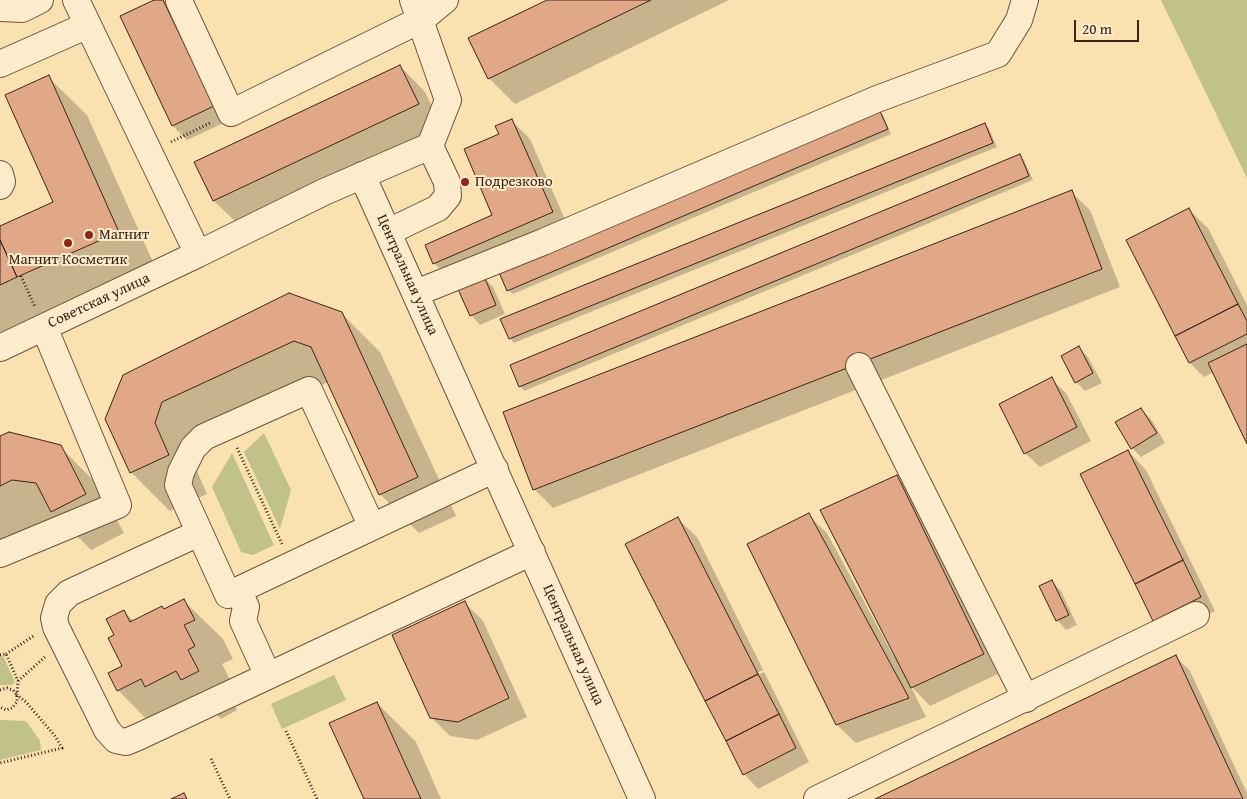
<!DOCTYPE html>
<meta charset="utf-8">
<style>
body{margin:0}
#map{position:relative;width:1247px;height:799px;overflow:hidden;background:#fae1b0;font-family:"Gentium Book Plus",serif}
canvas{display:block}
.scale{position:absolute;left:1074px;top:20px;width:65px;height:22px;box-sizing:border-box;border:2px solid #3e2318;border-top:0;padding-left:6px;font-size:15px;line-height:18px;white-space:nowrap;color:#3e2318;-webkit-text-stroke:4px #fceccc;paint-order:stroke}
</style>
<div id="map">
<canvas width="1247" height="799"></canvas>
<div class="scale">20 m</div>
</div>
<script>
const context = document.querySelector('canvas').getContext('2d');
context.lineJoin = 'round';
function fillPath(path, color) {
  context.fillStyle = color;
  context.fill(path, 'evenodd');
}
function poly(rows) {
  const path = new Path2D();
  for (const r of rows) {
    path.moveTo(r[0], r[1]);
    for (let i = 2; i < r.length; i += 2) path.lineTo(r[i], r[i + 1]);
  }
  return path;
}
function trace(path, color, width, dash) {
  context.strokeStyle = color;
  context.lineWidth = width;
  context.lineCap = dash ? 'butt' : 'round';
  context.setLineDash(dash || []);
  context.stroke(path);
}
function drawText(font, color, halo, rows, align = 'center') {
  context.font = font + ' "Gentium Book Plus",serif';
  context.lineWidth = 4;
  context.setLineDash([]);
  context.textBaseline = 'middle';
  context.strokeStyle = halo;
  context.fillStyle = color;
  for (const [text, x, y, turn = 0] of rows) {
    context.save();
    context.translate(x, y);
    context.rotate((+turn || 0) * Math.PI / 180);
    context.textAlign = isNaN(turn) ? turn : align;
    if (halo) context.strokeText(text, 0, 0);
    context.fillText(text, 0, 0);
    context.restore();
  }
}
const green = poly([
 [1161,0,1247,0,1247,178],
 [264,433,291,490,280,529,244,452],
 [232,453,274,545,253,555,241,552,212,487],
 [3,656,15,682,12,685,0,685,0,657],
 [334,675,346,700,282,729,271,704],
 [0,720,26,721,40,741,41,750,0,760]
]);
const shadow = poly([
 [157,0,163,0,176,12,228,121,187,140,173,126,121,17],
 [550,0,729,0,515,104,489,78],
 [400,66,425,92,443,130,240,226,214,201,196,162],
 [48,77,87,115,157,271,0,341,0,227,55,203],
 [879,110,883,115,891,134,513,294,508,290],
 [512,121,530,139,570,231,453,282,434,263,494,216,501,134],
 [985,124,989,129,997,147,514,343,510,338],
 [1020,156,1024,160,1033,180,524,391,520,386],
 [1071,192,1090,210,1120,287,553,508,534,489],
 [1189,210,1208,228,1247,305,1247,441,1214,372,1204,377,1190,363,1128,241],
 [484,278,493,287,505,314,480,325,471,315],
 [341,313,380,352,456,516,419,533,380,494,328,382,201,440,193,462,207,494,170,511,131,472,107,419],
 [1079,348,1088,357,1102,383,1085,391,1076,382],
 [1051,379,1066,393,1091,441,1040,467,1025,453],
 [1141,409,1151,419,1165,443,1141,457,1132,448],
 [0,437,60,447,99,486,124,533,91,550,60,519,52,518,0,544],
 [1128,451,1146,470,1215,611,1168,634,1154,620],
 [896,477,915,495,1002,672,930,706,910,685,926,717,856,743,837,725,749,545,808,515,827,533,893,655,895,654],
 [678,519,697,537,809,762,758,789,744,774,627,545],
 [763,670,764,672,711,699,711,696],
 [1052,581,1061,591,1077,625,1066,630,1057,620],
 [184,601,223,639,233,659,222,664,233,685,226,689,237,710,221,719,213,711,156,729,118,690,124,666,116,636,124,612,134,621],
 [465,603,483,621,527,717,477,740,450,736,431,717],
 [1176,657,1190,671,1247,793,1247,799,878,799],
 [377,703,416,742,441,799,365,799]
]);
const building = poly([
 [154,0,163,0,214,106,172,126,120,16,154,0],
 [547,0,651,0,488,79,468,38,547,0],
 [400,65,419,104,213,201,194,162,400,65],
 [49,75,119,232,17,277,0,240,0,226,53,202,5,95,49,75],
 [879,109,888,129,507,291,498,270,879,109],
 [512,119,553,212,433,264,425,245,492,215,464,149,499,134,495,126,512,119],
 [985,123,993,143,509,339,500,319,985,123],
 [1020,154,1029,176,519,387,510,365,1020,154],
 [1072,190,1102,269,533,490,503,412,1072,190],
 [1189,208,1238,304,1175,336,1126,240,1189,208],
 [0,240,17,277,0,285,0,240],
 [484,276,496,305,470,316,457,287,484,276],
 [289,293,342,312,418,477,379,495,311,347,294,341,162,402,155,423,169,455,130,473,105,419,123,375,289,293],
 [1238,304,1247,321,1247,334,1189,363,1175,336,1238,304],
 [1247,344,1247,444,1208,363,1247,344],
 [1079,346,1093,373,1075,383,1061,356,1079,346],
 [1052,377,1077,427,1024,454,999,404,1052,377],
 [1141,408,1157,433,1131,449,1115,422,1141,408],
 [9,432,61,445,86,494,51,512,36,483,12,480,0,486,0,436,9,432],
 [1128,450,1183,560,1135,584,1080,474,1128,450],
 [897,475,984,654,911,688,820,510,897,475],
 [809,513,909,698,836,725,747,544,809,513],
 [678,517,758,674,705,701,625,544,678,517],
 [1183,560,1201,597,1153,621,1135,584,1183,560],
 [1052,580,1069,615,1056,621,1039,586,1052,580],
 [184,599,195,620,184,625,195,646,188,650,199,671,181,680,176,671,145,687,141,679,117,691,108,673,122,666,108,638,114,635,106,619,124,610,130,622,162,606,164,609,184,599],
 [465,601,509,698,458,722,430,718,392,635,465,601],
 [1176,655,1243,799,875,799,1176,655],
 [758,674,779,714,726,741,705,701,758,674],
 [377,702,421,799,364,799,329,723,377,702],
 [779,714,796,748,743,775,726,741,779,714],
 [184,793,187,799,171,799,184,793]
]);
const path = poly([
 [171,142,210,123],
 [21,276,35,307],
 [237,448,282,544],
 [6,654,35,635],
 [0,655,6,654,18,681,17,695,26,702,55,736,62,748,0,763],
 [18,681,46,656],
 [0,690,7,688,13,690,17,695,17,702,12,708,6,710,0,707],
 [286,731,317,799],
 [211,759,230,799]
]);
const minor = poly([
 [76,0,198,254,324,192,430,146],
 [413,0,448,100,430,146],
 [179,1,231,113,422,19,445,0],
 [0,8,22,9,40,0],
 [0,64,88,25],
 [0,174,2,182,0,186],
 [362,175,642,799],
 [388,232,438,208,448,196,447,182,430,146],
 [416,293,543,242,877,99,998,54,1019,20,1025,0],
 [0,348,198,254],
 [859,366,1026,699],
 [372,527,309,390,204,437,193,448,181,472,178,485,228,595,372,527,495,469],
 [199,533,69,593,58,604,54,618,56,627,107,730,116,740,126,742,138,737,532,552],
 [0,554,118,505,44,327],
 [238,590,246,607,243,621,268,676],
 [817,799,1196,615]
]);
const markers = [
 [465,182,5,"#8f2418"],
 [89,235,5,"#8f2418"],
 [68,243,5,"#8f2418"]
];
const poiNames = [
 ["Подрезково",475,182],
 ["Магнит",99,235],
 ["Магнит Косметик",68,260,"center"]
];
const streetNames = [
 ["Центральная улица",407,275,66],
 ["Советская улица",99,301,-25],
 ["Центральная улица",573,645,66]
];
fillPath(green, '#c1c289');
fillPath(shadow, '#0003');
fillPath(building, '#e1a888');
trace(building, '#3e2318', 1);
trace(minor, '#6d523e', 28);
trace(path, '#3e2318', 3, [1, 2.5]);
trace(minor, '#fceccc', 26);
for (const [x, y, r, color] of markers) {
  const dot = new Path2D();
  dot.arc(x, y, r, 0, 2 * Math.PI);
  context.fillStyle = color;
  context.fill(dot);
  trace(dot, '#fceccc', 2);
}
drawText('15px', '#3e2318', '#fceccc', poiNames, 'left');
drawText('15px', '#3e2318', '#fceccc', streetNames);
</script>
